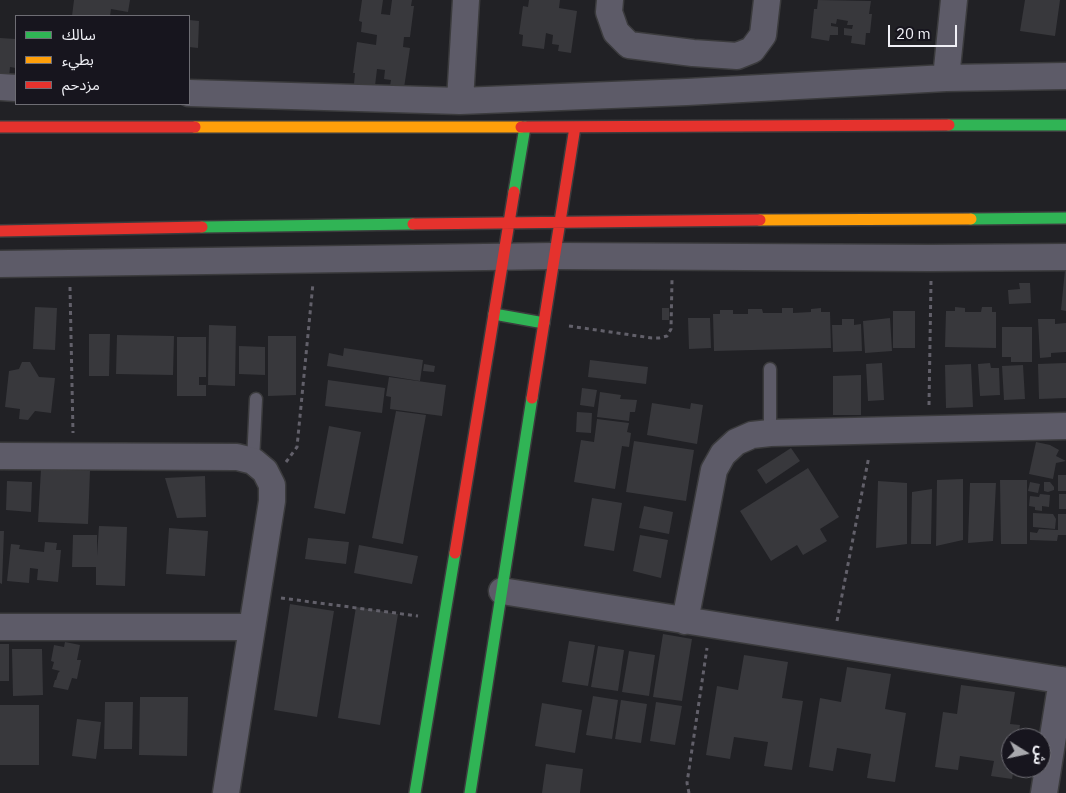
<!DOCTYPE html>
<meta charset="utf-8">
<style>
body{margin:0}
#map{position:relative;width:1066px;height:793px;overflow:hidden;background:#212125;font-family:"IBM Plex Sans","Noto Sans Arabic",sans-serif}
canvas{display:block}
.legend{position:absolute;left:15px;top:15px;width:175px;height:90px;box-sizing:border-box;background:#17151e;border:1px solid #6e6d74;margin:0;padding:6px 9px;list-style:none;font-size:15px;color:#f0f0f6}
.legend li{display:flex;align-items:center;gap:10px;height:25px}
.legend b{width:25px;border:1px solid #6e6d74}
.north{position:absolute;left:1001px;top:728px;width:50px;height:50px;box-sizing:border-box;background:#17151e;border:1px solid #6e6d74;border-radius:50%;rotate:100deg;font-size:14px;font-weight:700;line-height:20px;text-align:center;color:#f0f0f6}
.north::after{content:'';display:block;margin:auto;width:18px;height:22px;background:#a8a8ad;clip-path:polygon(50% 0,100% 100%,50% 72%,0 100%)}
.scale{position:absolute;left:888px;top:25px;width:69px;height:22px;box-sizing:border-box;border:2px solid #f0f0f6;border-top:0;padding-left:6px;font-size:15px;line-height:18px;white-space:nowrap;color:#f0f0f6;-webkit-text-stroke:4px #17151e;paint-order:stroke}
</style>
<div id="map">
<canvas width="1066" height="793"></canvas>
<ul class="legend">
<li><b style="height:6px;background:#30b455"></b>سالك</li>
<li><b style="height:6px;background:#ff9f0a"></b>بطيء</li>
<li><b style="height:6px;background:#e5322d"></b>مزدحم</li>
</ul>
<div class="north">ش</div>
<div class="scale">20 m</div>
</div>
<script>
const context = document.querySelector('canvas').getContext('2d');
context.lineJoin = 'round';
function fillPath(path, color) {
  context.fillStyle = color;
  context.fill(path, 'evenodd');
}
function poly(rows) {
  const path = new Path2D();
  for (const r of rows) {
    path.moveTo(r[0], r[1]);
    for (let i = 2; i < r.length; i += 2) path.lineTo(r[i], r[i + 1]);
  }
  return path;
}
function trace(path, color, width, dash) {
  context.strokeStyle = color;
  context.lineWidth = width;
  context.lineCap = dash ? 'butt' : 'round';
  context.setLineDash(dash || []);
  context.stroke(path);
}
const building = poly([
 [74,0,130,0,128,12,111,9,110,16,72,16],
 [362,0,383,0,381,14,390,15,392,0,412,0,411,6,414,6,410,37,404,37,403,47,410,48,404,88,390,86,391,80,384,79,385,70,377,69,375,86,354,84,355,73,353,73,357,42,376,45,377,35,361,32,362,22,359,21],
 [529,0,560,0,559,8,577,11,571,53,558,51,559,45,552,44,553,35,546,33,544,49,522,46,523,35,519,34,523,6,528,7],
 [818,0,871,1,869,14,872,14,870,33,866,33,865,45,851,43,852,36,844,35,844,28,852,29,853,25,847,25,848,21,837,19,836,24,831,23,831,26,838,27,838,35,830,35,829,41,811,38,814,9,817,9],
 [1025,0,1060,0,1055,36,1020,31],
 [189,20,199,21,198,48,189,47],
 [0,38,16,39,16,68,10,67,9,78,0,78],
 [1065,270,1066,271,1066,311,1061,310],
 [1019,283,1030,283,1031,303,1009,304,1008,290,1020,289],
 [35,307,57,308,55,350,33,349],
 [955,307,965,308,965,312,981,312,982,307,992,307,992,312,996,312,996,348,945,347,946,311,955,311],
 [662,308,669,308,669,320,662,320],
 [782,308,793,308,793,313,811,312,811,309,821,308,821,312,830,312,831,348,714,351,713,314,720,314,720,310,733,310,733,314,748,314,748,309,762,309,763,313,782,313],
 [893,311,915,311,915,348,893,348],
 [688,318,710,318,711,348,689,349],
 [890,318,892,351,865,353,863,321],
 [842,319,854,319,854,325,861,324,862,351,833,352,832,325,842,325],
 [1038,319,1055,319,1055,324,1066,323,1066,352,1051,353,1051,357,1040,358],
 [209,325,236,326,235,386,208,385],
 [1002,327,1032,327,1032,362,1011,362,1011,357,1002,357],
 [89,334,110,334,109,376,89,376],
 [117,335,174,336,173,375,116,374],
 [268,336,296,336,296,395,268,396],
 [177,337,206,337,206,377,199,377,199,385,206,385,206,396,177,396],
 [239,346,265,347,265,375,239,374],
 [344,348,423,360,420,381,327,366,329,353,343,356],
 [590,360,648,367,646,384,588,377],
 [22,362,30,362,39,377,55,378,51,413,35,411,28,420,19,419,20,409,5,407,9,371,19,369],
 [882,363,884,400,868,401,866,364],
 [990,363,991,368,999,368,1000,395,980,396,978,364],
 [1066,363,1066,398,1039,399,1038,364],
 [424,364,435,366,434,372,423,371],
 [971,364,973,407,946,408,945,365],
 [1023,365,1025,399,1004,400,1002,366],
 [861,375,861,415,833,415,833,376],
 [389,377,446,385,442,416,390,409,391,397,386,396],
 [328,380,385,388,382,413,325,406],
 [582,388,597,390,594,407,580,405],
 [600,392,621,395,620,399,637,400,635,412,630,412,629,421,597,417],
 [652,403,690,409,691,403,703,405,697,444,647,435],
 [396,411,426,415,403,544,372,538],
 [577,412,592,413,591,433,576,432],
 [597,419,629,423,627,432,631,433,629,447,622,446,615,489,574,482,581,440,594,442],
 [329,426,361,432,345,514,314,508],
 [634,441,694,450,686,501,626,492],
 [1036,442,1050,445,1059,450,1056,456,1066,461,1056,463,1053,479,1029,474],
 [791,448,800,461,766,484,757,470],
 [808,468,839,517,820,529,827,541,803,555,797,545,771,561,740,511],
 [41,469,90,471,88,524,38,522],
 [1058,475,1066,475,1066,491,1058,491],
 [205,476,206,517,177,518,165,478],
 [963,479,963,540,936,546,937,480],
 [1000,480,1027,480,1027,544,1001,544],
 [7,481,32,482,31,512,6,510],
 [878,481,907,483,907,544,876,548],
 [1030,482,1040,484,1038,493,1028,491],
 [1044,482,1050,482,1054,487,1054,490,1048,492,1044,491],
 [970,483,996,483,993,541,968,543],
 [932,489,931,544,911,544,912,492],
 [1040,494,1050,495,1049,507,1042,506,1042,511,1035,510,1035,507,1029,506,1030,496,1039,497],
 [1059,494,1066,494,1066,509,1059,509],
 [592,498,622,503,614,551,584,546],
 [644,506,673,512,669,534,639,528],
 [1033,513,1053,514,1056,519,1055,529,1033,527],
 [1058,514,1066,514,1066,535,1058,535,1057,541,1030,540,1030,532,1037,533,1039,529,1058,530],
 [99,526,127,527,125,586,96,585,96,567,72,567,73,535,97,535,97,556],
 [169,528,208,531,205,576,166,574],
 [0,531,4,531,2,584,0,583],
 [640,535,668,540,661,578,633,571],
 [308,538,349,542,346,564,305,559],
 [45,542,57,543,56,550,61,550,58,582,37,580,38,569,30,568,29,583,7,581,11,544,20,545,19,549,44,552],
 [359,545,418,556,412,584,354,573],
 [290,604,334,611,317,717,274,710],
 [356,607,398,614,380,725,338,718],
 [663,634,692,639,682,701,653,697],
 [569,641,595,645,588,686,562,682],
 [65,642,80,645,77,660,81,660,77,679,72,678,68,690,53,687,55,680,56,680,58,673,60,671,52,669,54,662,51,661,54,645,64,647],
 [0,644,9,644,9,681,0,681],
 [598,646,624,650,618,691,591,687],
 [12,649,42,649,43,695,13,696],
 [629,651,655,655,649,696,622,692],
 [744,655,788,662,782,698,803,701,792,770,764,766,768,742,734,737,730,759,706,755,717,686,738,690],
 [847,667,891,674,885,709,906,713,895,782,867,778,871,754,837,748,833,771,809,767,820,698,841,702],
 [961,685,1015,692,1010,724,1020,725,1018,738,1011,738,1011,768,1014,768,1012,779,991,776,994,761,960,756,958,770,935,767,943,712,957,714],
 [593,696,618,700,612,739,586,735],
 [140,697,188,697,187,756,139,755],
 [621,700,647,704,641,743,615,739],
 [105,702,133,702,132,749,104,749],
 [656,702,682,706,675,745,650,741],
 [542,703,582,710,575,753,535,746],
 [0,705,39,705,39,765,0,765],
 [77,719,101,722,96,759,72,756],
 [546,764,583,769,580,793,542,793]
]);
const path = poly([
 [70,287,73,433],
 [569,326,652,338,659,338,667,336,671,329,672,280],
 [929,405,931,281],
 [286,462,297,447,313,283],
 [281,598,418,616],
 [837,621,869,456],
 [689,793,687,783,707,648]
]);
const lane = poly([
 [770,369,770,433],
 [253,461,256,399]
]);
const street = poly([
 [610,0,609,12,616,32,629,45,693,53,737,56,752,50,763,35,767,0],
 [946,78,954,0],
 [0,87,16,88],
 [189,93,460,101,687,92,946,78,1066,76],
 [460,101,466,0],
 [0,264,554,256,931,258,1066,257],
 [0,456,237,457,253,461,265,471,272,485,272,501,226,793],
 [502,591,1066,681],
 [685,621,714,470,723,454,736,442,752,435,770,433,1066,426],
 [0,627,252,627],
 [1044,793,1062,680]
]);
const fast = poly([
 [949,125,1066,125],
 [514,192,525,127],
 [971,219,1066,218],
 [202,227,413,224],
 [494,314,544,323],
 [415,793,455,553],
 [470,793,532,398]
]);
const slow = poly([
 [195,127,521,127],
 [760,220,971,219]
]);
const jam = poly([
 [0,127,195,127],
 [521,127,949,125],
 [413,224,760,220],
 [0,231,202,227],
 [532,398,575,127],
 [455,553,514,192]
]);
fillPath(building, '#38383c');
trace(lane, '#3b3b3d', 15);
trace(street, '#3b3b3d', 29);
trace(fast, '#3b3b3d', 14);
trace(slow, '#3b3b3d', 14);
trace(jam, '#3b3b3d', 14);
trace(path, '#62606a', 3, [4, 4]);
trace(lane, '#5d5b68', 12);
trace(street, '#5d5b68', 26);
trace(fast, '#30b455', 11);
trace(slow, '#ff9f0a', 11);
trace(jam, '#e5322d', 11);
</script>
